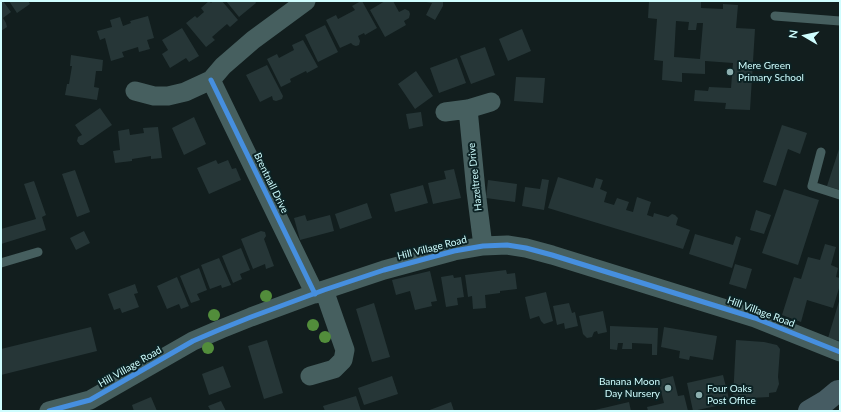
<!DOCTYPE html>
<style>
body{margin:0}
#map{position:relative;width:841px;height:412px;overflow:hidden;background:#121e1e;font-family:Lato,sans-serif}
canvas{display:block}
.frame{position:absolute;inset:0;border:2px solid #cffeff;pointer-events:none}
.north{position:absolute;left:785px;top:16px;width:40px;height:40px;-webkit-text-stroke:3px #0c2224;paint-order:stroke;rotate:279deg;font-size:11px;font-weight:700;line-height:16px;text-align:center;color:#cffeff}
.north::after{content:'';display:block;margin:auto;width:14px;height:18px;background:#cffeff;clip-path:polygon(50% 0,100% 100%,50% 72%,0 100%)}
</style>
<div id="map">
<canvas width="841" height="412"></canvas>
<div class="frame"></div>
<div class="north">N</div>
</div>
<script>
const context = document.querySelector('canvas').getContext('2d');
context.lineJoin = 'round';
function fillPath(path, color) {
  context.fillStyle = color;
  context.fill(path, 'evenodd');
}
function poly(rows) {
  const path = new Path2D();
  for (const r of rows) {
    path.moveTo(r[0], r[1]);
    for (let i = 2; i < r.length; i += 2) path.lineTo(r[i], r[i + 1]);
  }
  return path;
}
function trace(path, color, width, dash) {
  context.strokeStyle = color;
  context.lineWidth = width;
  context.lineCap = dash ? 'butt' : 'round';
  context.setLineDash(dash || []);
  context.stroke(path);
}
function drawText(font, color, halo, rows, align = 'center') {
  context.font = font + ' Lato,sans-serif';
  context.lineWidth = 4;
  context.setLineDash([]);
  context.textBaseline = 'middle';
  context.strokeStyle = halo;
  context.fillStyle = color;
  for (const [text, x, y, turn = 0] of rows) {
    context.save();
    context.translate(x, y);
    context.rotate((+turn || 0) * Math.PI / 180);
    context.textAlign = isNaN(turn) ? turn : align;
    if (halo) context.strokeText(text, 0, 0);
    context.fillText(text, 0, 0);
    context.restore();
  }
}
const building = poly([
 [1,1,3,1,11,12,3,18,6,23,7,27,1,31],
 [9,1,28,1,30,4,17,13],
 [209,1,211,3,213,1,222,1,238,20,230,27,227,24,220,30,212,37,215,40,206,47,186,23,195,16,197,18,204,12,201,8],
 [226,1,255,1,256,3,239,17],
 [361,1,362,1,377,28,365,35,364,33,358,36,360,41,359,45,356,46,353,45,351,43,340,48,326,20,336,15,338,19,355,10,352,6],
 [385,1,393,1,399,12,405,9,409,11,410,14,409,18,404,21,406,25,385,37,370,10],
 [427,1,443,1,443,6,435,20,426,15,432,3,426,2],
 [649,1,701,1,701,8,723,9,723,4,738,5,736,28,755,29,750,110,725,109,726,103,694,101,695,90,708,91,709,87,731,88,733,63,705,61,705,74,682,73,682,82,662,80,663,61,654,60,657,19,648,18],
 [676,21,689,22,688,30,696,30,697,23,703,23,700,59,674,57],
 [148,16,154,38,147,40,150,49,139,52,138,47,122,52,124,57,111,61,105,38,100,40,97,31,112,27,110,20,120,17,123,26,131,23,130,21],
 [325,25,338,52,318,62,305,35],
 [182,28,199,56,189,62,186,58,170,68,162,54,168,50,162,40],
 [522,29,531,51,508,61,499,39],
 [303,40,318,67,307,73,306,71,290,79,291,82,281,87,267,59,277,54,279,58,294,50,292,45],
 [485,47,495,75,471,84,460,56],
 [71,55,103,60,102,71,96,71,94,87,99,88,97,100,65,95,67,84,69,84,72,66,70,66],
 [457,58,466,83,439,93,430,68],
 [267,65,283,96,282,99,276,101,273,100,272,96,260,102,246,75],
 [416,71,433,96,415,109,398,84],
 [516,77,545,78,543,103,514,101],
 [100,108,112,125,83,145,80,145,77,141,78,137,82,135,75,125],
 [421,112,423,126,409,129,406,114],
 [194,117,206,144,184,155,172,128],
 [782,125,807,133,800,154,788,149,776,186,763,182],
 [158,127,162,158,151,159,151,156,132,159,132,161,115,163,113,151,120,150,118,131,129,129,130,135,144,133,143,128],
 [840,146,840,190,827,186],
 [216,160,218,164,228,160,232,169,236,168,241,180,209,194,197,168],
 [454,169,461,198,433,204,428,183,446,179,444,171],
 [75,170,90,212,77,217,62,174],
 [558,177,593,188,596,178,603,180,600,189,607,192,604,202,614,205,617,198,629,202,626,210,633,212,637,197,651,202,647,215,653,217,654,213,668,217,672,214,675,215,678,218,676,225,690,230,683,249,548,208],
 [542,179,549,180,544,210,522,206,525,187,540,189],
 [488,180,517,184,515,202,486,198],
 [34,181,46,215,42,217,46,230,1,244,1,229,36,219,24,184],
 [423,185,428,203,395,212,390,194],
 [784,189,819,200,798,265,762,253],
 [367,203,372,218,340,229,335,214],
 [756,210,771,215,764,234,750,230],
 [305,215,307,221,330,215,334,231,300,240,294,218],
 [84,231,90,243,76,250,70,238],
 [261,231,265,232,266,236,264,239,274,266,266,269,265,264,253,269,241,239],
 [695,234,733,245,736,236,741,238,732,268,689,254],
 [825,244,836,247,831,265,838,268,836,277,840,278,840,285,833,308,807,300,801,322,782,315,794,277,801,279,808,257,820,260],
 [241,248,250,270,240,274,242,279,233,283,222,256],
 [219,258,231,285,222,288,221,285,210,289,201,265],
 [735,264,752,269,746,289,729,284],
 [199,268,207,290,197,294,200,300,191,303,180,276],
 [506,270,507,274,515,273,517,289,500,291,500,293,485,295,486,308,473,309,472,296,468,297,465,275],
 [430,271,437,301,431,302,432,306,415,310,410,291,396,295,392,280],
 [453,275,454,278,461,277,464,297,457,298,458,305,446,307,441,277],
 [177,277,189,306,181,309,179,304,167,309,157,286],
 [135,284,138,293,134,294,139,307,122,313,120,308,114,310,108,294],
 [546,292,553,321,544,324,541,321,539,316,530,319,525,297],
 [840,298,840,341,828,338],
 [374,303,390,357,372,362,356,309],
 [569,303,572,313,575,312,578,326,565,329,564,323,557,325,553,306],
 [603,311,607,332,598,334,597,331,594,332,592,337,587,338,583,334,579,316],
 [610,326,658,328,657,355,652,355,652,344,632,343,632,349,622,349,623,343,618,343,617,350,610,349],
 [91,327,97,351,1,375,1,349],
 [664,327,717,336,713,360,690,356,689,360,679,358,680,351,661,347],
 [267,340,283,393,264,399,248,346],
 [736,340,764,342,777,345,780,349,778,377,779,384,776,392,769,393,769,397,733,399],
 [223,366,231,387,209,395,202,374],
 [723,375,730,403,693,411,687,383],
 [392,376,398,394,364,405,358,388],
 [673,376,678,396,684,395,688,411,648,411,647,407,664,403,658,380],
 [356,396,361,411,325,411,323,406],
 [151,397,157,411,134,411,132,405],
 [221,401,226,411,211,411,208,406],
 [451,402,454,411,427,411],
 [629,402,631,411,595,411,595,410]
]);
const service = poly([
 [775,16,840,21],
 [821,152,812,186,840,195],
 [1,263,38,252]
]);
const minor = poly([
 [211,80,315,294],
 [135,91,154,96,168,96,185,92,211,80,223,66,253,40,306,1],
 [468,109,476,191,483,246],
 [445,112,468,109,491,102],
 [310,376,334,369,343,360,345,350,324,290],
 [49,411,90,400,193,341,221,329,251,317,324,290,384,270,454,251,483,246,507,245,526,248,552,255,755,318,840,352]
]);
const primary = poly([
 [809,411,826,401,838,391]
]);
const cycleway = poly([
 [211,80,315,294],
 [49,411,90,400,193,341,221,329,251,317,324,290,384,270,454,251,483,246,507,245,526,248,552,255,755,318,840,352]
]);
const trees = [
 [266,296],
 [214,315],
 [313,325],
 [325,337],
 [208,348]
];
const markers = [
 [730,72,4,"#8db0b0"],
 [668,388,4,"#8db0b0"],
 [699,395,4,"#8db0b0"]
];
const poiNames = [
 ["Mere Green",738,66],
 ["Primary School",738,78],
 ["Banana Moon",660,382,"right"],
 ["Day Nursery",660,394,"right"],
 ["Four Oaks",707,389],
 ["Post Office",707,401]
];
const streetNames = [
 ["Hazeltree Drive",475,177,-96],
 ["Brentnall Drive",271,183,64],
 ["Hill Village Road",432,248,-14],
 ["Hill Village Road",761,312,20],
 ["Hill Village Road",130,367,-30]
];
fillPath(building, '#263637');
trace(service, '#465f5f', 9);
trace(minor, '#465f5f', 19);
trace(primary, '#465c63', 22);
trace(cycleway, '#468fdf', 5);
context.fillStyle = '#528d3b';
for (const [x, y] of trees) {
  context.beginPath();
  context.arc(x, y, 6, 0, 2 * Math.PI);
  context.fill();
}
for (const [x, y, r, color] of markers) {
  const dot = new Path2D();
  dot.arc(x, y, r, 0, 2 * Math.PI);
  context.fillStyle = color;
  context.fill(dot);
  trace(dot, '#0c2224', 1.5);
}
drawText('10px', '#cffeff', '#0c2224', poiNames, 'left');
drawText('10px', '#cffeff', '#0c2224', streetNames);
</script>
